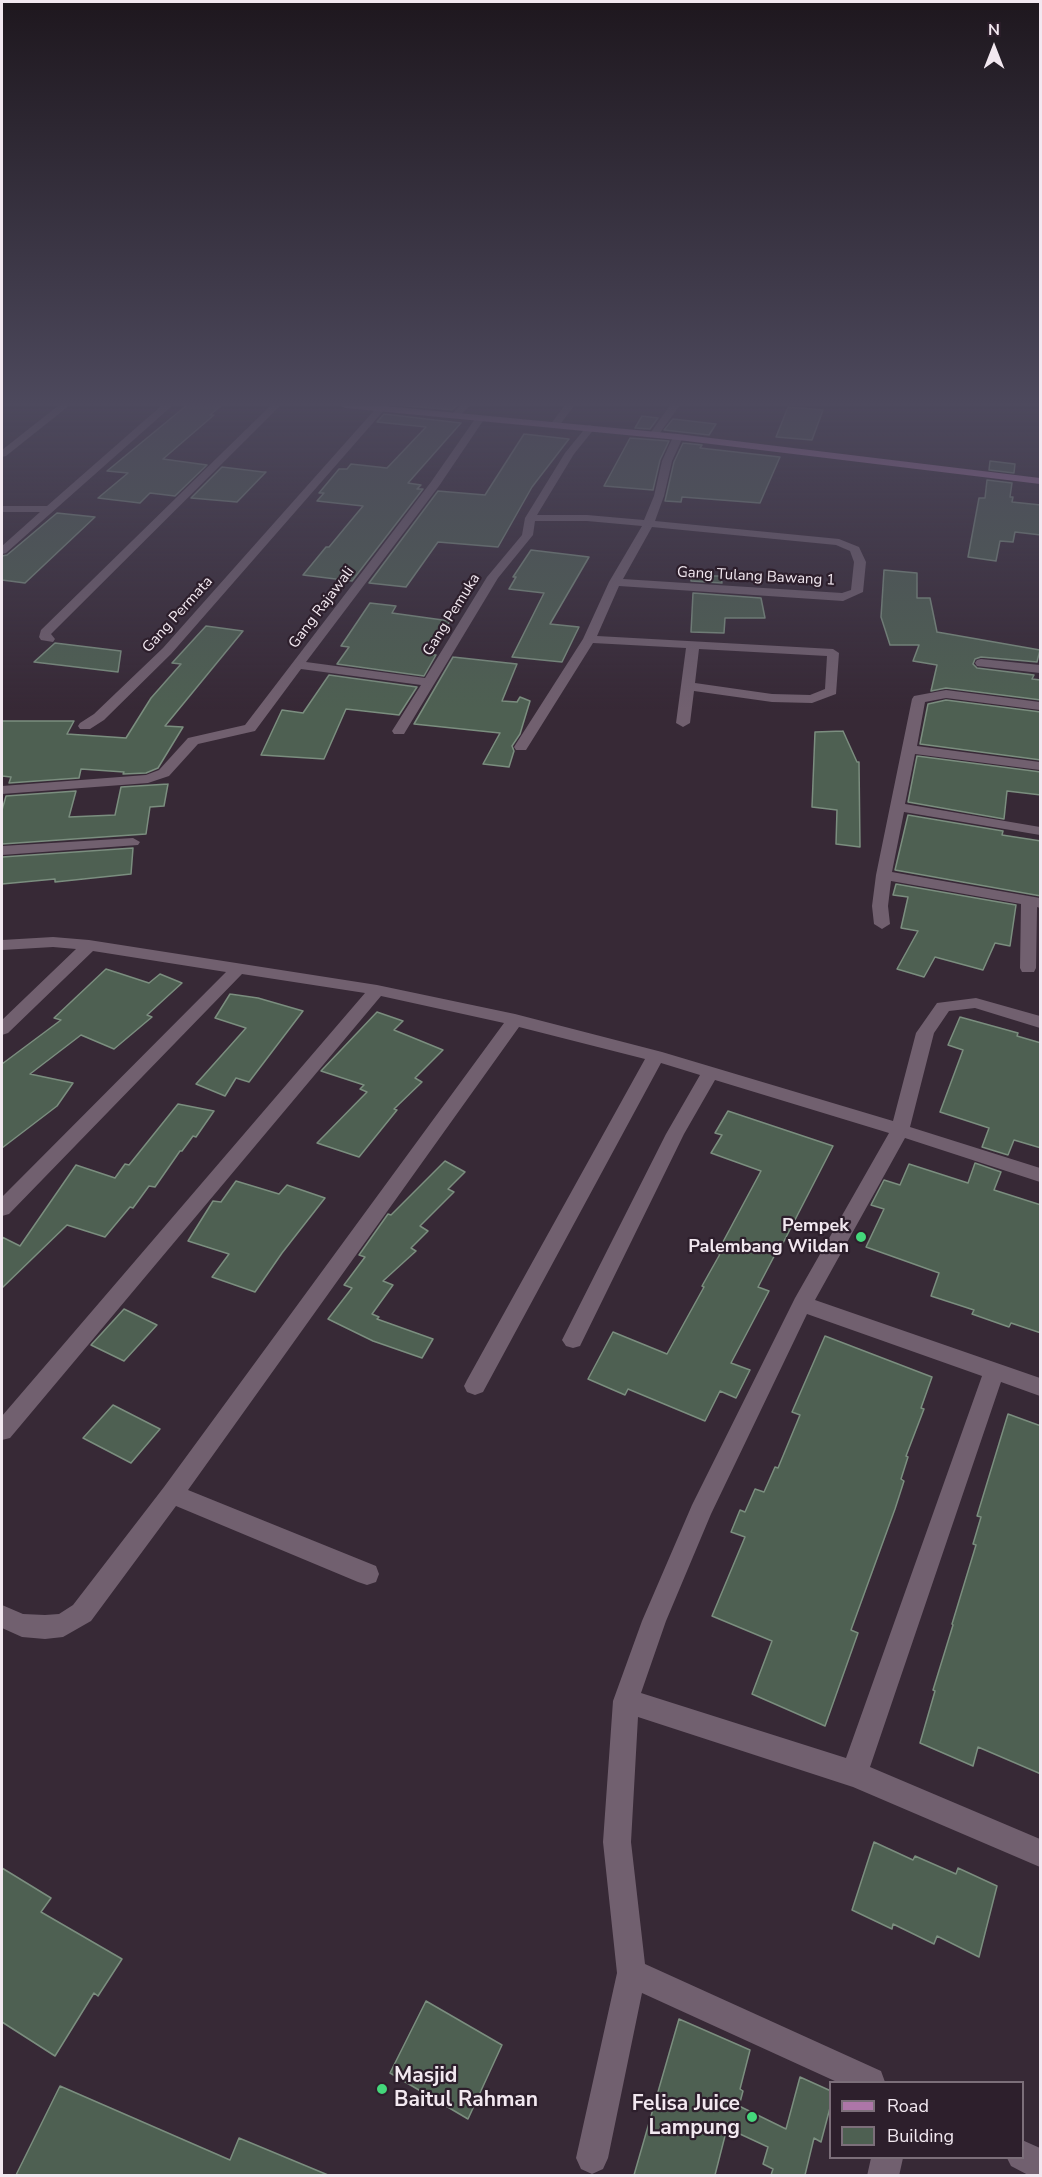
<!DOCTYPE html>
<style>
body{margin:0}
#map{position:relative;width:1042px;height:2177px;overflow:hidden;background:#372936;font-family:"Nunito Sans",sans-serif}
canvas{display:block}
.frame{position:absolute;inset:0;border:3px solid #f2e8f0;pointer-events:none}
.legend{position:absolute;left:829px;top:2081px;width:195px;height:78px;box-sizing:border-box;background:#2d1f2c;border:2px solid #7c6f7a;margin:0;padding:8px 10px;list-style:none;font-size:18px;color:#f2e8f0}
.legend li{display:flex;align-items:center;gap:12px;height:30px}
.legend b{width:30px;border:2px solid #7c6f7a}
.north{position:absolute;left:964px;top:18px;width:60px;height:60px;-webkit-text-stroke:4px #2d1f2c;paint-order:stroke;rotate:0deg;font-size:16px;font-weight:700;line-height:24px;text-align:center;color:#f2e8f0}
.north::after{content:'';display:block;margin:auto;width:21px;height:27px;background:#f2e8f0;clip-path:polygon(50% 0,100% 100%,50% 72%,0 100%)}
</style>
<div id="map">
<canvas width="1042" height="2177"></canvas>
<div class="frame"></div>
<ul class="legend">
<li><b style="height:8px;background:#ad76a8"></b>Road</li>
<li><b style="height:16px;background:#4e6052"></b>Building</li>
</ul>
<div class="north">N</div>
</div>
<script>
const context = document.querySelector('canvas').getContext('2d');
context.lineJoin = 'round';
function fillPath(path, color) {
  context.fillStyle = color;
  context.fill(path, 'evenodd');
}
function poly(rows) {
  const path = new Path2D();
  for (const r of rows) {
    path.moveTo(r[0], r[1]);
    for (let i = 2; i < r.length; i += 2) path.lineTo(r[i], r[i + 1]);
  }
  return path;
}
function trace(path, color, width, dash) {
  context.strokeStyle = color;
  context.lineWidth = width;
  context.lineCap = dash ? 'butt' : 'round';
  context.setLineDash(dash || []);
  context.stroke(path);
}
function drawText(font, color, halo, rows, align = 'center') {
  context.font = font + ' "Nunito Sans",sans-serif';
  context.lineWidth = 4.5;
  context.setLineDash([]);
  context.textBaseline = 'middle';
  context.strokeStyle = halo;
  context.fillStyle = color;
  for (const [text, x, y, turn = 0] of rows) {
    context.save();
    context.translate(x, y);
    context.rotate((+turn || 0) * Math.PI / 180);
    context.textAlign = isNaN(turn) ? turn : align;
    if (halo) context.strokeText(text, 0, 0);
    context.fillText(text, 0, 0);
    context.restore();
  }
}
const building = poly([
 [187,405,222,405,210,415,214,415,163,459,207,465,175,496,150,493,140,503,98,498,128,473,107,471,187,405],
 [397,405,457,405,452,410,397,405],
 [788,407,823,410,812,440,776,437,788,407],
 [384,414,461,423,408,483,421,485,417,489,423,489,352,581,303,575,326,547,329,547,363,506,317,501,324,493,319,493,339,469,347,469,351,464,387,468,426,427,377,422,384,414],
 [642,416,658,418,650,429,635,428,642,416],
 [673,419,716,424,709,435,664,430,673,419],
 [524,434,569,439,532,487,498,547,438,542,406,587,369,583,438,491,485,495,524,434],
 [630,438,669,441,660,460,653,490,604,486,630,438],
 [683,443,702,445,700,448,780,457,760,503,682,497,681,502,665,501,674,462,683,443],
 [990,461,1015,464,1014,473,989,470,990,461],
 [222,467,263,472,266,472,237,502,191,498,222,467],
 [987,480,1012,483,1010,497,1013,497,1012,502,1041,505,1041,535,1015,532,1013,542,1000,541,996,561,968,557,979,498,985,498,987,480],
 [57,513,95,517,25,583,2,580,2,556,7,555,57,513],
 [531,550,589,557,550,624,579,627,562,662,512,657,544,593,509,589,516,577,513,577,531,550],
 [884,570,917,573,917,598,930,598,937,632,1040,650,1037,662,981,657,975,659,973,664,977,668,1034,675,1032,679,1041,680,1041,700,946,688,931,691,937,665,913,661,919,645,890,645,881,617,884,570],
 [691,576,721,576,722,583,691,581,691,576],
 [693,593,761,598,765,618,725,618,724,633,691,632,693,593],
 [370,603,396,606,392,613,450,621,427,654,436,655,424,676,337,664,349,647,341,646,370,603],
 [206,626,243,631,165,726,183,727,158,768,146,773,123,774,124,772,81,769,79,778,9,783,11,777,2,776,2,721,74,721,67,734,126,738,151,698,181,664,172,663,206,626],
 [55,643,121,651,118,672,34,662,55,643],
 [453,657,517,664,502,701,517,702,520,697,530,701,520,734,512,746,514,751,509,767,483,764,500,733,414,724,453,657],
 [329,675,417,687,399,715,346,709,324,759,261,755,282,710,303,713,329,675],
 [946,700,1041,712,1041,760,920,744,928,704,946,700],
 [843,731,857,762,859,762,860,847,836,844,837,810,812,807,815,732,843,731],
 [917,756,1041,772,1041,795,1007,791,1004,819,908,802,917,756],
 [168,784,164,806,150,807,146,834,2,844,2,810,6,796,76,791,69,817,115,815,121,787,168,784],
 [908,815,1003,831,1002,835,1041,841,1041,896,895,870,908,815],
 [133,848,131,874,55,882,55,879,2,884,2,857,133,848],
 [896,884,1016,905,1010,946,995,943,983,970,935,957,924,977,897,969,918,931,901,928,908,897,893,895,896,884],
 [106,969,149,983,160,974,182,983,147,1015,152,1017,114,1049,81,1035,30,1074,73,1083,57,1106,2,1148,2,1064,61,1020,54,1018,106,969],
 [230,994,258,998,303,1011,249,1082,236,1078,225,1096,196,1084,246,1028,215,1018,230,994],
 [377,1012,403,1021,394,1030,443,1050,415,1078,422,1082,394,1109,397,1110,359,1157,317,1143,367,1092,360,1089,364,1085,321,1071,377,1012],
 [960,1017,1018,1033,1017,1036,1041,1043,1041,1148,1014,1140,1008,1155,982,1147,989,1128,940,1112,963,1050,948,1045,960,1017],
 [178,1104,214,1111,196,1137,193,1136,182,1151,180,1151,155,1187,149,1186,133,1208,130,1207,105,1237,67,1225,2,1288,2,1237,20,1246,76,1165,115,1178,125,1164,129,1165,178,1104],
 [728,1111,833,1146,781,1247,779,1247,758,1287,769,1291,731,1363,750,1370,736,1398,720,1391,705,1421,628,1389,625,1395,588,1379,613,1332,667,1354,704,1287,702,1286,720,1254,717,1253,761,1171,711,1153,722,1135,715,1133,728,1111],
 [445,1161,465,1172,448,1189,454,1192,420,1226,428,1231,411,1248,416,1251,383,1281,393,1285,372,1314,379,1317,377,1319,433,1339,422,1358,373,1341,328,1319,352,1288,344,1285,365,1257,359,1255,388,1214,391,1215,445,1161],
 [975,1163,1001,1172,994,1190,1041,1205,1041,1333,1011,1323,1009,1327,972,1314,974,1310,931,1296,939,1273,866,1247,884,1209,871,1205,884,1180,900,1185,909,1164,968,1183,975,1163],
 [236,1181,279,1194,287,1185,325,1198,282,1253,255,1292,212,1277,229,1254,188,1241,213,1201,221,1202,236,1181],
 [124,1309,157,1325,124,1361,91,1345,124,1309],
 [825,1336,932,1377,921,1408,924,1409,906,1456,908,1457,901,1479,904,1481,895,1509,851,1630,858,1633,825,1726,752,1694,772,1641,712,1616,745,1537,731,1532,740,1510,745,1512,755,1489,764,1492,775,1467,778,1468,800,1415,792,1412,825,1336],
 [113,1405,160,1429,131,1463,83,1438,113,1405],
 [1008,1414,1041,1426,1041,1774,978,1747,973,1766,920,1743,935,1691,933,1690,953,1625,952,1624,976,1545,973,1544,981,1517,977,1516,1008,1414],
 [874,1842,913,1860,915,1856,956,1874,958,1868,997,1886,979,1957,937,1936,934,1944,893,1924,892,1929,852,1910,874,1842],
 [2,1868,51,1898,41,1912,122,1959,98,1996,94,1993,55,2056,2,2022,2,1868],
 [426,2001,502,2045,468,2119,390,2073,426,2001],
 [679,2019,750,2050,740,2089,743,2091,739,2106,786,2129,800,2077,831,2091,831,2104,821,2142,814,2138,805,2175,771,2175,773,2169,763,2164,768,2147,727,2128,715,2175,634,2175,679,2019],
 [60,2086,230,2160,239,2138,328,2175,16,2175,60,2086]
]);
const minor = poly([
 [59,405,70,405,6,456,2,457,2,450,59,405],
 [162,405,173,405,6,553,2,554,2,546,40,512,2,512,2,506,47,506,162,405],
 [271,405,281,405,51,634,55,639,53,642,41,640,39,637,41,630,271,405],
 [460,405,470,405,459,417,453,417,451,415,460,405],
 [565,405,575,405,558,427,552,427,550,425,565,405],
 [670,405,680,405,657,437,651,437,649,435,670,405],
 [378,406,386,408,171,654,104,720,90,729,80,729,78,726,80,723,94,714,163,648,378,406],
 [480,415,485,418,439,486,306,662,425,678,487,577,522,535,525,518,565,453,587,426,590,425,595,428,574,454,537,515,587,515,644,520,654,496,662,461,673,437,678,434,683,437,672,461,664,496,655,521,839,539,859,547,866,562,863,592,843,601,619,586,597,636,833,649,839,653,836,694,812,703,772,702,694,691,690,723,683,727,676,723,686,648,593,643,526,750,516,750,514,747,583,639,609,582,642,526,587,521,535,521,533,535,498,578,404,734,394,734,392,731,421,685,301,669,255,731,198,744,169,776,148,783,2,794,2,786,146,775,159,770,188,738,245,725,431,482,477,416,480,415],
 [652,527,836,545,850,551,854,562,851,590,842,593,623,579,652,527],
 [699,649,827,656,825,689,810,695,772,694,695,683,699,649],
 [981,659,1040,665,1040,673,977,666,975,663,977,660,981,659],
 [946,690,1040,702,1040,710,946,698,925,702,917,746,1040,762,1040,770,915,754,905,804,1040,827,1040,835,904,812,892,872,1040,898,1040,908,1037,907,1036,968,1034,972,1022,972,1020,968,1021,904,891,881,888,906,890,924,882,929,874,924,872,906,876,875,912,699,914,696,946,690],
 [133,838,140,842,138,845,2,855,2,846,133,838],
 [53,937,89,940,377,985,515,1014,662,1052,893,1121,916,1033,937,1003,976,998,1040,1016,1040,1028,975,1008,949,1011,934,1033,910,1127,1040,1168,1040,1182,905,1138,815,1300,1040,1378,1040,1396,1001,1382,870,1767,1040,1839,1040,1867,853,1787,638,1717,631,1842,645,1964,881,2071,885,2082,837,2082,642,1993,608,2158,603,2169,592,2174,581,2169,576,2158,617,1973,603,1842,613,1701,642,1621,692,1505,795,1298,889,1133,715,1080,684,1134,580,1346,573,1348,566,1346,562,1340,666,1134,700,1075,661,1063,483,1392,475,1395,467,1392,464,1386,467,1380,645,1059,519,1027,188,1490,376,1566,379,1574,376,1582,367,1585,358,1582,176,1506,91,1621,63,1637,45,1639,22,1637,2,1628,2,1605,23,1614,45,1615,59,1614,73,1605,164,1487,504,1023,381,996,10,1438,2,1440,2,1416,365,993,242,974,9,1214,2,1216,2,1197,226,972,93,951,8,1033,2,1035,2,1020,76,949,53,947,2,950,2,940,53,937],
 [807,1314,982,1376,846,1758,641,1693,666,1621,711,1514,807,1314],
 [1022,2140,1040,2148,1040,2176,1030,2176,1011,2166,1007,2158,1022,2158,1022,2140],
 [871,2158,903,2158,899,2176,867,2176,871,2158]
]);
const primary = poly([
 [340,405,374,405,678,434,1040,478,1040,484,678,440,345,408,340,405]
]);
const markers = [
 [861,1237,6,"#44d77b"],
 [382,2089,6,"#44d77b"],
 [752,2117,6,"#44d77b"]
];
const farStreetnames = [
 ["Gang Tulang Bawang 1",756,577,3],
 ["Gang Rajawali",322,608,-53],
 ["Gang Permata",178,615,-48],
 ["Gang Pemuka",452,615,-58]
];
const poiNames = [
 ["Pempek",849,1227],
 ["Palembang Wildan",849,1248]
];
const nearPoinames = [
 ["Masjid",394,2077],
 ["Baitul Rahman",394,2101],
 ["Felisa Juice",740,2105,"right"],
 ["Lampung",740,2129,"right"]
];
fillPath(building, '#4e6052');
trace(building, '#7b8e7f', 1.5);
fillPath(minor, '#71606f');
fillPath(primary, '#ad76a8');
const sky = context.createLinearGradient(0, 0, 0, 710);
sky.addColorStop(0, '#1e171e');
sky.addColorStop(0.57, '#4d495d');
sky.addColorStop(1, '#4d495d00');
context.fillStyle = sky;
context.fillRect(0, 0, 1042, 710);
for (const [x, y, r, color] of markers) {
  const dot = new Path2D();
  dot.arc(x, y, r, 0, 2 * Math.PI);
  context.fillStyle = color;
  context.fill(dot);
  trace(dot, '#2d1f2c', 2);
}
drawText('15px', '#f2e8f0', '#2d1f2c', farStreetnames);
drawText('bold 18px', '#f2e8f0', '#2d1f2c', poiNames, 'right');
drawText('bold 21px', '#f2e8f0', '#2d1f2c', nearPoinames, 'left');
</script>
